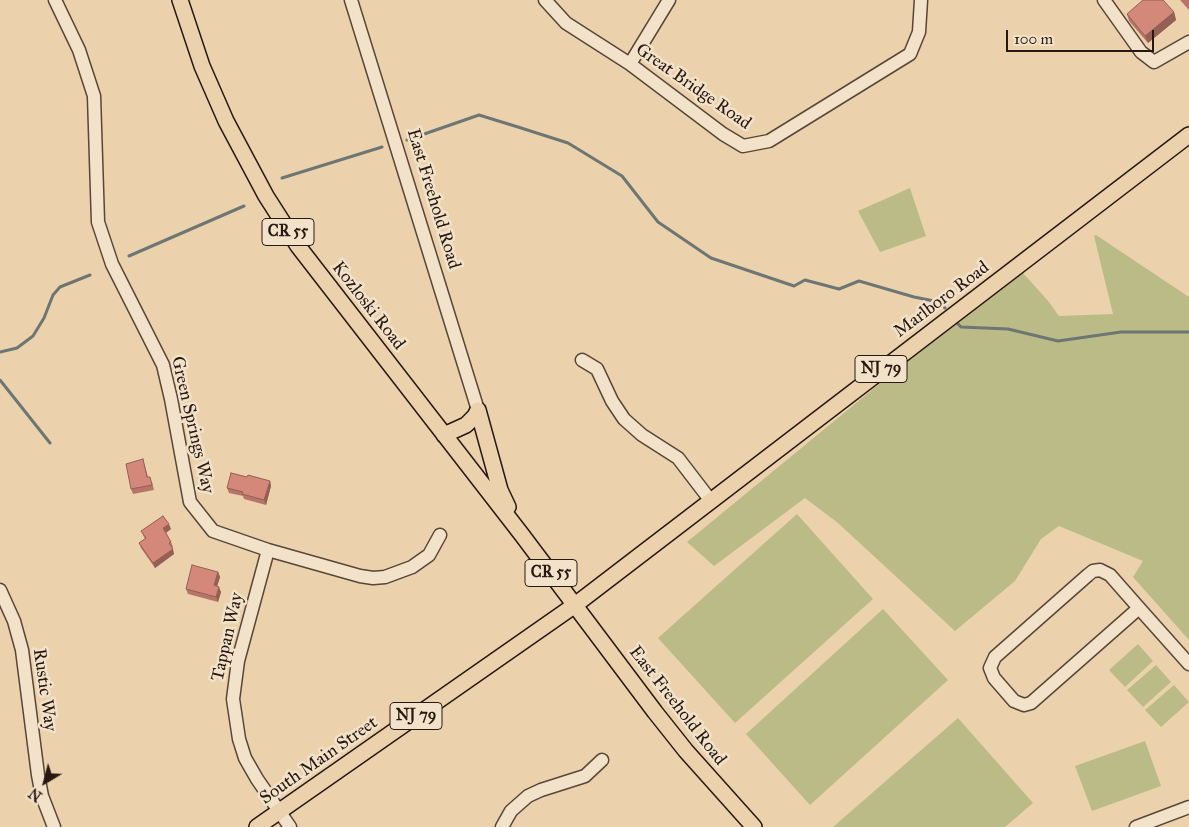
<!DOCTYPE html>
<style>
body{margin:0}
#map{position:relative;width:1189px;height:827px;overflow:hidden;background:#ebd2ac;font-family:"IM FELL Great Primer",serif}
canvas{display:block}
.north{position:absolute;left:20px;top:757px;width:50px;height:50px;-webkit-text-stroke:4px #f2e2c9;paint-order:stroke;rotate:217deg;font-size:14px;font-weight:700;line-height:20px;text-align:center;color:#271812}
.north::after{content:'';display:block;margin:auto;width:18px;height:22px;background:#271812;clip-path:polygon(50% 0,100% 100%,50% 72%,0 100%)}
.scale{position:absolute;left:1006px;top:30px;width:148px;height:22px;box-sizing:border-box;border:2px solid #271812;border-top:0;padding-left:6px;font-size:15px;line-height:18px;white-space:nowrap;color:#271812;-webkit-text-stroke:4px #f2e2c9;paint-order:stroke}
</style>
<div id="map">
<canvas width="1189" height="827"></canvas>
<div class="north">N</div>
<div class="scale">100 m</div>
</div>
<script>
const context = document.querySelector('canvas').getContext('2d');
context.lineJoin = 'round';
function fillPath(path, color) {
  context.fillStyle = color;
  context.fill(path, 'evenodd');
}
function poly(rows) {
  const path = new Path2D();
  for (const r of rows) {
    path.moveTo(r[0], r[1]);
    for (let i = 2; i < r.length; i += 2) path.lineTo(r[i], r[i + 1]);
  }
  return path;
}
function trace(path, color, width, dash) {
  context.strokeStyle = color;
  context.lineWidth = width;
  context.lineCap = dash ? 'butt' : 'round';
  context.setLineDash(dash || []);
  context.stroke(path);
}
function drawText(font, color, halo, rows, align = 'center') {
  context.font = font + ' "IM FELL Great Primer",serif';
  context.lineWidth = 5;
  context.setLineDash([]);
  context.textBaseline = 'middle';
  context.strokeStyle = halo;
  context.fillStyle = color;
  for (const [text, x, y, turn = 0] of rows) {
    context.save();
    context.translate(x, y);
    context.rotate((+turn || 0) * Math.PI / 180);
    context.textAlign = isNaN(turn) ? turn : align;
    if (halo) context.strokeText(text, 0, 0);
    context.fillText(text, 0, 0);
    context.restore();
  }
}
const green = poly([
 [910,188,926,236,880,252,858,211],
 [1096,235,1189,297,1189,640,1133,577,1143,561,1059,526,1041,539,1015,581,955,631,838,523,805,498,714,566,687,542,889,376,1023,273,1049,302,1059,316,1113,314,1094,236],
 [797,514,873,599,735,723,658,638],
 [883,609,948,680,810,805,746,734],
 [1138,644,1153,661,1125,687,1109,670],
 [1156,665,1171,682,1143,707,1127,690],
 [1174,685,1189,702,1161,727,1145,710],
 [958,718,1033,803,1005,827,833,827],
 [1145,741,1161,786,1092,811,1075,766]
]);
const stream = poly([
 [407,140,479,115,518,127,568,143,622,176,658,222,711,258,794,286,805,280,839,289,859,281,914,297,939,302,945,308],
 [282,178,382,147],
 [129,256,244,206],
 [958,324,961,327,1008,329,1058,341,1121,332,1189,332],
 [0,352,17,348,33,336,44,318,53,295,60,287,90,275],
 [0,380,50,443]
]);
const minor = poly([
 [55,0,79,50,94,96,98,222,112,264,163,365,171,399,190,502,213,531,268,550,360,576,373,578,385,577,412,567,429,555,440,535],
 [351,0,478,410],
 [545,0,566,23,630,64,723,134,743,146,769,141,910,54,919,32,921,0],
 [1104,0,1141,52,1154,62,1189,42],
 [630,64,669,0],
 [582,360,597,369,612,401,624,419,642,435,678,458,711,501],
 [268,550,238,661,233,699,239,739,245,758,257,779,290,827],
 [0,590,14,621,22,650,38,775,42,796,54,827],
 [1139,608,1031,703,1024,705,1014,701,994,678,990,668,995,657,1088,575,1093,571,1100,570,1110,575,1139,608,1189,664],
 [502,827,511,811,528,796,541,790,585,776,602,760],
 [1136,827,1189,807]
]);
const major = poly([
 [180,0,202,66,226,121,266,196,298,246,522,535,655,712,686,751,754,827],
 [478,410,500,490,508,507],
 [444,435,466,425,475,416,478,410],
 [257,827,575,605,1189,135]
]);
const wall = poly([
 [1180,0,1189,0,1189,10],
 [1174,12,1176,20,1148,43,1129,21,1127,14],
 [143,459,148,477,152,482,154,490,133,494,131,489],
 [247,477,270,481,271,486,266,505,244,499,243,496,229,493,227,488],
 [171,529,166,533,171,542,173,547,172,548,174,554,155,568,141,548,139,543,145,539,141,531],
 [218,572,220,577,217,586,221,592,218,602,188,594,186,589]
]);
const shadedWall = poly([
 [1174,12,1176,20,1148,43,1145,36],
 [270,481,271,486,266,505,264,500],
 [169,524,171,529,165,533,163,528],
 [173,549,174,554,155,568,153,563],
 [218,572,220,577,216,590,214,585],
 [219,587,221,592,218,602,216,597]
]);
const building = poly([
 [1143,0,1163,0,1174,12,1145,36,1127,14,1143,0],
 [143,459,147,477,150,477,152,485,131,489,126,464,143,459],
 [231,473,247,477,248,475,270,481,264,500,242,494,243,492,227,488,231,473],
 [163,516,169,524,163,528,171,542,169,543,173,549,153,563,139,543,146,538,141,531,163,516],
 [192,565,218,572,214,585,219,587,216,597,186,589,192,565]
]);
const shields = [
 [288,232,52],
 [881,369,52],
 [551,573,52],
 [416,716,52]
];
const shieldNames = [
 ["CR 55",288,232],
 ["NJ 79",881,369],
 ["CR 55",551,573],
 ["NJ 79",416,716]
];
const streetNames = [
 ["Great Bridge Road",693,87,35],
 ["East Freehold Road",433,199,73],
 ["Marlboro Road",942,300,-37],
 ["Kozloski Road",368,306,52],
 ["Green Springs Way",192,425,77],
 ["Tappan Way",228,637,-77],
 ["Rustic Way",44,690,82],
 ["East Freehold Road",677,706,52],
 ["South Main Street",319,761,-35]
];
fillPath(green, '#bbbb87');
trace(stream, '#6e7674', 3);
trace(minor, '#584638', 15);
trace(major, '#271812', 18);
trace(minor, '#f2e2c9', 12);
trace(major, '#ebd2ac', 15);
fillPath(wall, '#b67568');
fillPath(shadedWall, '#945f55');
fillPath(building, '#d48879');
trace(building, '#945f55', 1);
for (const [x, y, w] of shields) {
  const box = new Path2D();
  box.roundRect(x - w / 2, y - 13.5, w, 27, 4);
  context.fillStyle = '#f2e2c9';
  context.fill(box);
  trace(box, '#271812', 1);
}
drawText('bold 16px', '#271812', null, shieldNames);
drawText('18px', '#271812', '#f2e2c9', streetNames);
</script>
